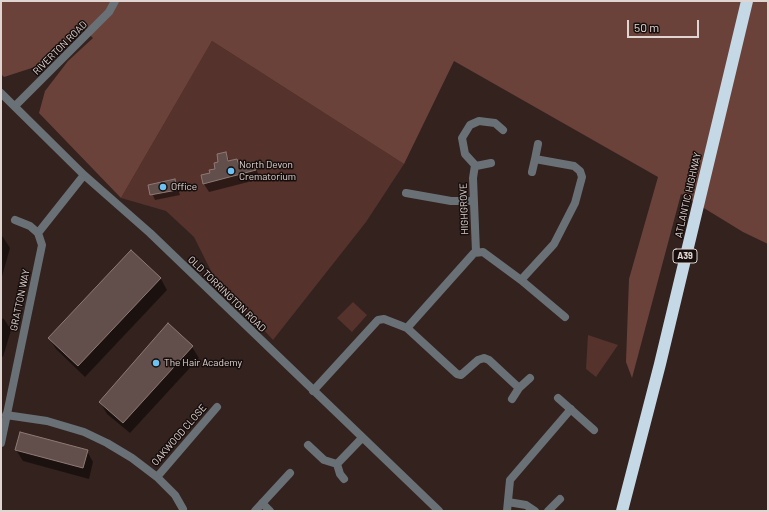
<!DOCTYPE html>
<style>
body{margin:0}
#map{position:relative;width:769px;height:512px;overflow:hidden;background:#34221f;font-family:Barlow,sans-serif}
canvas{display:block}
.frame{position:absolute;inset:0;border:2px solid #e1d5d2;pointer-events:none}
.scale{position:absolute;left:627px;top:20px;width:72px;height:18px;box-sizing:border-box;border:2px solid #e1d5d2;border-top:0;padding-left:5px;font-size:12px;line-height:14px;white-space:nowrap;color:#e1d5d2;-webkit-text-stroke:3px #160e0c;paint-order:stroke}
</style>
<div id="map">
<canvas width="769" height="512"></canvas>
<div class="frame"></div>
<div class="scale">50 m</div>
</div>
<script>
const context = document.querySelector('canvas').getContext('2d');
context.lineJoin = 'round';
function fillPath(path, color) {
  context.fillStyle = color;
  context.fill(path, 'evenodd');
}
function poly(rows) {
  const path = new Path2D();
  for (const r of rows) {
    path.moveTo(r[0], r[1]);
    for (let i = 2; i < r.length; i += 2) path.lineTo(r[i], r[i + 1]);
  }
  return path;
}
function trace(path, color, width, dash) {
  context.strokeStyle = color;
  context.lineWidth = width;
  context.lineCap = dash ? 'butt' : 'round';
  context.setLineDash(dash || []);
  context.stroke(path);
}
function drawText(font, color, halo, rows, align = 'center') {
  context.font = font + ' Barlow,sans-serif';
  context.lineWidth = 3;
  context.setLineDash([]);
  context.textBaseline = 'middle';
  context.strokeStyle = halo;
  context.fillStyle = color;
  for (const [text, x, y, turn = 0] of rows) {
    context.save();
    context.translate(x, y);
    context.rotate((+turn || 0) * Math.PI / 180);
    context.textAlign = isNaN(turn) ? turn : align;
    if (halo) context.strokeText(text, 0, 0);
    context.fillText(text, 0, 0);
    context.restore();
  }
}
const green = poly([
 [212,41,404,164,366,222,273,340,213,275,194,237,166,211,121,198],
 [353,302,367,315,352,332,337,318],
 [588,335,618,345,596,377,586,369]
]);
const forest = poly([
 [1,1,768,1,768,244,743,232,681,194,632,378,626,362,629,279,658,177,454,61,404,164,212,41,121,198,39,113,45,91,68,61,93,38,81,26,41,65,4,77,1,74]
]);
const shadow = poly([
 [225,153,230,161,237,160,240,166,254,163,260,179,209,192,204,184,211,173,216,170],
 [175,180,180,195,155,200,149,186],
 [1,236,3,237,10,248,1,280],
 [131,251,161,279,167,290,85,377,56,349,49,338],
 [1,318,4,319,11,330,3,357,1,356],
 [192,347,199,358,130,433,107,414,100,402],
 [16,450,87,451,93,462,89,479,23,461]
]);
const building = poly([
 [226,152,228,161,237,159,239,165,254,162,256,170,203,184,201,175,210,173,209,170,215,169,214,163,218,162,217,154,226,152],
 [175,179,177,190,150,195,148,185,175,179],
 [131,250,161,278,78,366,48,338,131,250],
 [168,323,193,346,123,423,99,402,168,323],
 [20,432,88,450,83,468,15,450,20,432]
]);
const street = poly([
 [1,93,84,175,150,233,439,511],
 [15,106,109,12,115,1],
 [476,166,491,163],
 [532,172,535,159],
 [406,193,451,201,474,201],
 [15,220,30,226,38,233],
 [38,233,84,175],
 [476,252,473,178,475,165,465,154,462,138,470,125,479,121,495,123,503,130],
 [521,280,565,317],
 [407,328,474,253,483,252,521,280,554,244,575,203,582,177,580,171,574,166,535,159,538,144],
 [313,391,378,320,384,319,407,328,457,374,461,375,478,360,484,358,489,360,519,388,530,378],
 [558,398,594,430],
 [512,399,519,388],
 [6,415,47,421,84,432,107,443,132,458,157,477,175,495,183,509],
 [1,443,42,245,38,233],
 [308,445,324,460,337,464,362,438],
 [337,464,340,474,344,479],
 [157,477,217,407],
 [508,502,526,505,535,511],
 [262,503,270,511],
 [255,511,290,473],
 [507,511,510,480,571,409],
 [548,511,560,499]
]);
const highway = poly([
 [622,511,660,364,747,1]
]);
const markers = [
 [231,171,4,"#6ec2f3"],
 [163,187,4,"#6ec2f3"],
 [156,363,4,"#6ec2f3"]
];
const shields = [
 [685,256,24]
];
const shieldNames = [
 ["A39",685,256]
];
const streetNames = [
 ["RIVERTON ROAD",60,48,-45],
 ["ATLANTIC HIGHWAY",688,195,-77],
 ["HIGHGROVE",464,209,-92],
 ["OLD TORRINGTON ROAD",227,294,44],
 ["GRATTON WAY",20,300,-78],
 ["OAKWOOD CLOSE",179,435,-49]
];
const poiNames = [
 ["North Devon",239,165],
 ["Crematorium",239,177],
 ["Office",171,187],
 ["The Hair Academy",164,363]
];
fillPath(green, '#55322b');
fillPath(forest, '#6b423a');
fillPath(shadow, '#0007');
fillPath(building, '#624e4a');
trace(building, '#8f7975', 1);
trace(street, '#697176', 8);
trace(highway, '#c4d8e5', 12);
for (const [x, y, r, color] of markers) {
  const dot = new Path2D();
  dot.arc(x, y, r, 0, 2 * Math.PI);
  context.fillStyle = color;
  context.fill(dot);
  trace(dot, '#160e0c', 1.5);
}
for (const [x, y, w] of shields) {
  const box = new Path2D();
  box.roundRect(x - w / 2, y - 7, w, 14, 3);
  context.fillStyle = '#160e0c';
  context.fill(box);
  trace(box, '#e1d5d2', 1);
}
drawText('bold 9px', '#e1d5d2', null, shieldNames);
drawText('10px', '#e1d5d2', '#160e0c', streetNames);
drawText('10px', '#e1d5d2', '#160e0c', poiNames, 'left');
</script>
